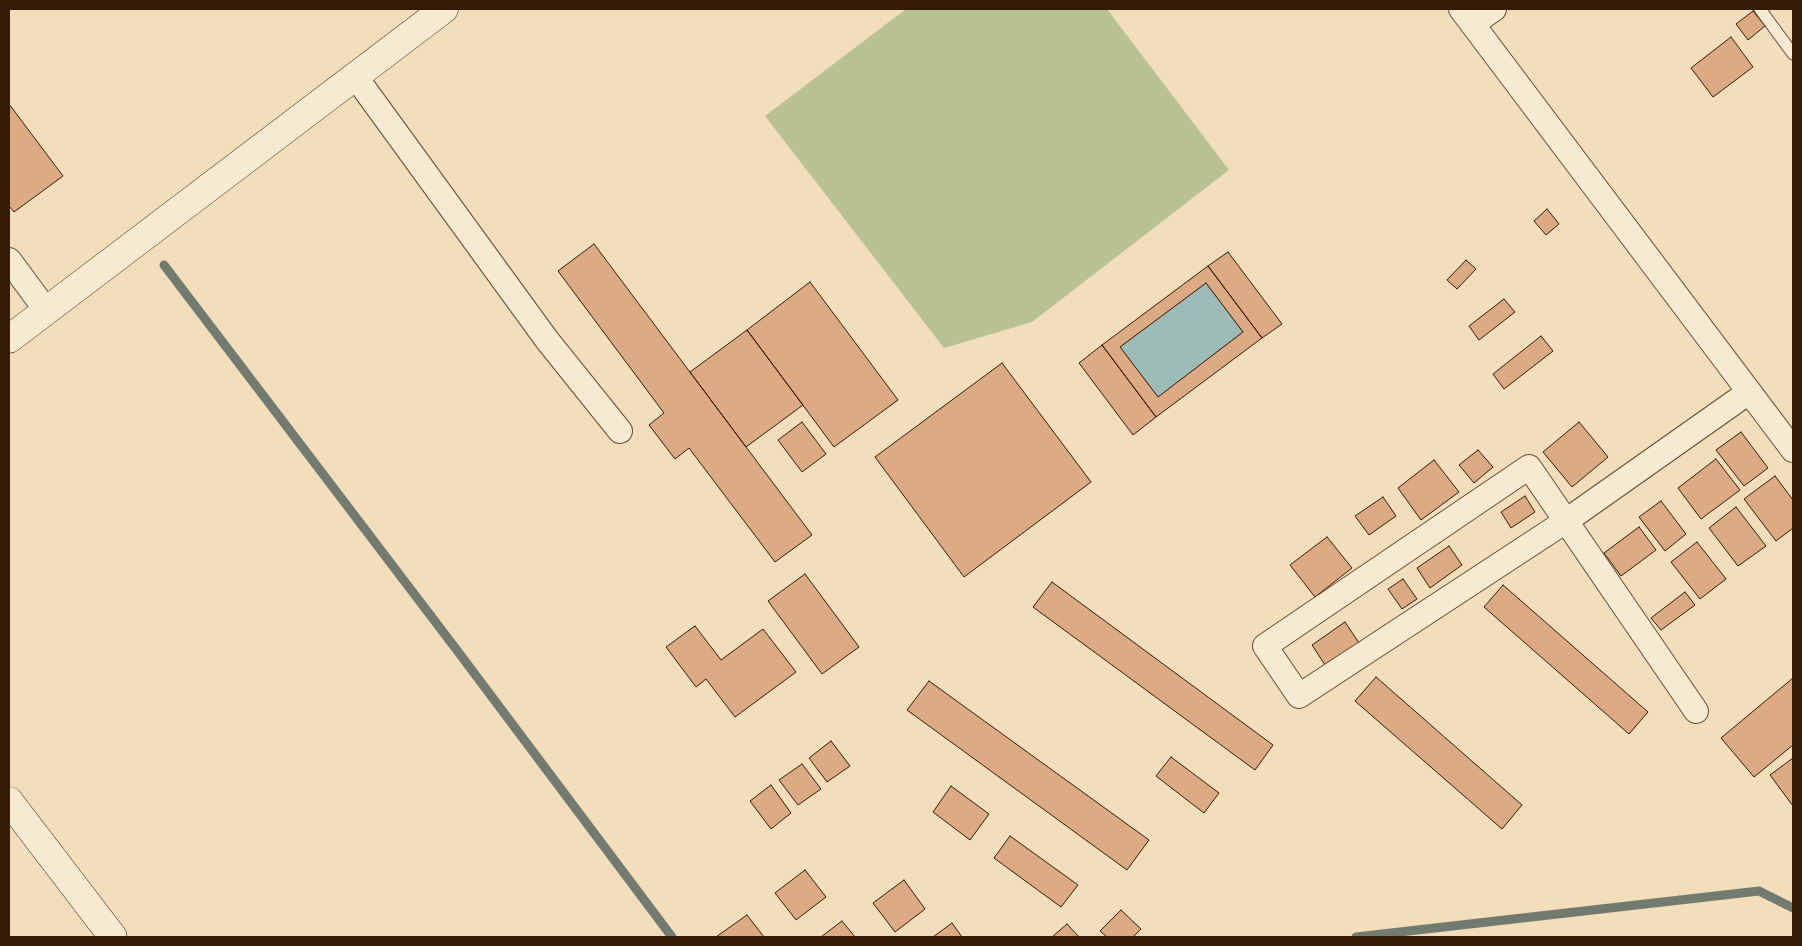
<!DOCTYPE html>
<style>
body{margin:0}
#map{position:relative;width:1802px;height:946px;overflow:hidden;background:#f3debb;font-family:Cardo,serif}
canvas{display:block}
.frame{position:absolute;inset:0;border:10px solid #341c07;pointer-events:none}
</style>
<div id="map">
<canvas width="1802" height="946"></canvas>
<div class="frame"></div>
</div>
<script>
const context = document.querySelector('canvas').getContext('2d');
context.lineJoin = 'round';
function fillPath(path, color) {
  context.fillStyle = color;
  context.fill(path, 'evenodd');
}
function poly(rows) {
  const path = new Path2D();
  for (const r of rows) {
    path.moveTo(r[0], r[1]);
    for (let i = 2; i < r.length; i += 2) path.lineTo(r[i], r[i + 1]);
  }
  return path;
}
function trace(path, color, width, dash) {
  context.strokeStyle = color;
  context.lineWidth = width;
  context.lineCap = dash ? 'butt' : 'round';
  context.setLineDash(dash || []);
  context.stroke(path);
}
const green = poly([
 [906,9,1107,9,1229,170,1032,322,944,348,765,116]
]);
const water = poly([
 [1206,283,1243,332,1158,397,1120,347,1206,283]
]);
const stream = poly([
 [164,265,456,649,672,937],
 [1356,937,1759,891,1793,908]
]);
const building = poly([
 [1753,11,1765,26,1748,40,1736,24,1753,11],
 [1731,37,1753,67,1713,97,1691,68,1731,37],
 [9,104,63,176,14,212,9,206,9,104],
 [1547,209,1559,224,1546,235,1534,221,1547,209],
 [594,244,812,535,775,562,689,448,675,459,649,425,664,413,558,271,594,244],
 [1228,252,1282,324,1262,338,1208,266,1228,252],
 [1466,260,1476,269,1457,289,1447,280,1466,260],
 [1208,266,1262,338,1156,417,1102,345,1208,266],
 [1206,283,1243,332,1158,397,1120,347,1206,283],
 [810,282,898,400,834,447,747,330,810,282],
 [1504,299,1515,312,1479,340,1469,326,1504,299],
 [747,330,803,405,746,447,690,372,747,330],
 [1541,336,1553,351,1504,389,1493,374,1541,336],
 [1102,345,1156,417,1133,435,1079,363,1102,345],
 [1002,363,1091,482,964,577,875,457,1002,363],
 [802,422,826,454,802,472,778,440,802,422],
 [1579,422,1608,457,1572,487,1543,452,1579,422],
 [1741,432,1768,468,1744,486,1716,450,1741,432],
 [1478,450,1493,467,1474,483,1459,465,1478,450],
 [1716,459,1740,490,1701,519,1678,488,1716,459],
 [1434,460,1459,492,1421,520,1398,488,1434,460],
 [1775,476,1793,500,1793,528,1776,541,1744,499,1775,476],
 [1525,496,1535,512,1511,528,1501,512,1525,496],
 [1383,497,1396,516,1369,535,1355,516,1383,497],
 [1661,501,1686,534,1665,551,1639,517,1661,501],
 [1736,507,1766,546,1738,566,1709,528,1736,507],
 [1639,527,1656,550,1621,576,1604,553,1639,527],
 [1327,537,1352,568,1315,597,1290,565,1327,537],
 [1697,542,1726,579,1700,599,1671,562,1697,542],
 [1449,546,1462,565,1430,588,1417,568,1449,546],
 [805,574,859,647,822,674,768,601,805,574],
 [1403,579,1417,599,1402,609,1388,589,1403,579],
 [1052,582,1273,745,1255,770,1033,607,1052,582],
 [1503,585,1648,712,1629,734,1484,607,1503,585],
 [1685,592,1695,605,1661,630,1651,618,1685,592],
 [1345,622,1359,643,1325,665,1312,645,1345,622],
 [695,626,721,660,763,629,796,672,735,717,706,679,696,687,666,647,695,626],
 [1376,677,1522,805,1502,829,1355,701,1376,677],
 [1793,678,1793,745,1754,777,1721,738,1793,678],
 [929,681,1149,840,1127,870,907,710,929,681],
 [831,741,850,766,827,782,809,758,831,741],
 [1171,757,1219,793,1204,813,1156,776,1171,757],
 [1793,758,1793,806,1770,775,1793,758],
 [802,764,821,789,798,805,779,780,802,764],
 [771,785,791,813,771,829,750,801,771,785],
 [951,786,989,814,970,840,933,812,951,786],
 [1010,836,1078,885,1061,907,994,858,1010,836],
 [805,870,826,897,796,920,775,893,805,870],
 [904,880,925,909,895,932,873,903,904,880],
 [1121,910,1141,929,1133,937,1107,937,1100,931,1121,910],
 [747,915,764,937,716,937,747,915],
 [842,921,855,937,821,937,842,921],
 [952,923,962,937,933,937,952,923],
 [1067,924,1079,937,1052,937,1067,924]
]);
const lane = poly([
 [1760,9,1793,54]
]);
const street = poly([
 [1461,9,1793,450],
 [1473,24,1494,9],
 [355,76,547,340,620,431],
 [9,260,46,310],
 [1696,711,1566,521,1299,696,1265,646,1529,467,1566,521,1749,392]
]);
const secondary = poly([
 [9,339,444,9],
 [9,801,113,937]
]);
fillPath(green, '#b9c292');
fillPath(water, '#9dbbb7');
trace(water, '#737b71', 1);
trace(stream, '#737b71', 9);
fillPath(building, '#dcab84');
trace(building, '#341c07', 1);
trace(lane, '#644c34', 13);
trace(street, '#644c34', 26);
trace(secondary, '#341c07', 29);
trace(lane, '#f7ead3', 11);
trace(street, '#f7ead3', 24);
trace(secondary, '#f7ead3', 28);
</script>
